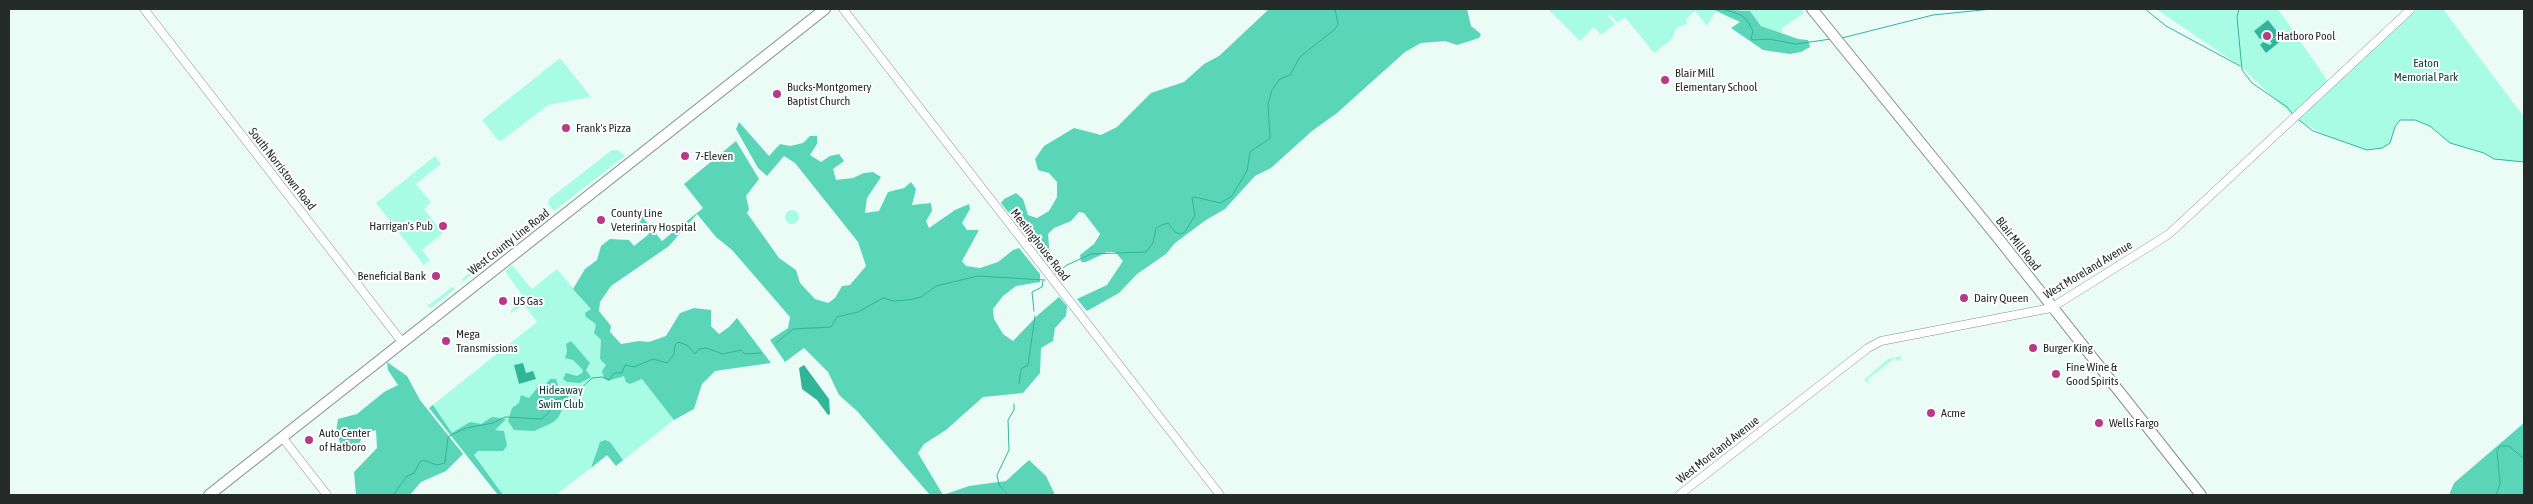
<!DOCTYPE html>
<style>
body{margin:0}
#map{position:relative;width:2533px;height:504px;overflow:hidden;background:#ebfcf7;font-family:"Asap Condensed",sans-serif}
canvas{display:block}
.frame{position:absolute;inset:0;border:10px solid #242b29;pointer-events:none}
</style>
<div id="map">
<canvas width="2533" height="504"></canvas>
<div class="frame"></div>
</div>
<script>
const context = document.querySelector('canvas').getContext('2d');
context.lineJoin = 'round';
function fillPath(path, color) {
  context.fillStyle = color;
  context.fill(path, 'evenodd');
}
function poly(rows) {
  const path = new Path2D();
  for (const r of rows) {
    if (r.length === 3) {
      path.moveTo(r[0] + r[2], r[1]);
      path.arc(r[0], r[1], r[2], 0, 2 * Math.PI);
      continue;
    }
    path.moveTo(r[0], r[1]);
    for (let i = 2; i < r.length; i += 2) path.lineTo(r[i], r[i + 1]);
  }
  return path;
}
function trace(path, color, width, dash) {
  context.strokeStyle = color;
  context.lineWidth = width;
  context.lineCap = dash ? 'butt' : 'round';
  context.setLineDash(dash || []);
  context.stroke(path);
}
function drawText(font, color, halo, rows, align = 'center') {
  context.font = font + ' "Asap Condensed",sans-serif';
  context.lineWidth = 4;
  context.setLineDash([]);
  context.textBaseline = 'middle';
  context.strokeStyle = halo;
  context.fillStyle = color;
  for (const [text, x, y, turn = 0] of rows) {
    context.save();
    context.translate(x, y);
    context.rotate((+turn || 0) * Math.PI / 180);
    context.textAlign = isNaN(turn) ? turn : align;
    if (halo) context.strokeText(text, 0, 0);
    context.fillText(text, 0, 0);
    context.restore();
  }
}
const green = poly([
 [1548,9,1712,9,1716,11,1707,26,1695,11,1686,19,1687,24,1676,28,1672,39,1654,53,1625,17,1617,23,1610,14,1608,16,1615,24,1601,35,1594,27,1580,41],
 [1740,9,1801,9,1804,13,1782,28,1782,34,1761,26,1750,11],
 [2156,9,2278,9,2332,87,2418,9,2443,9,2524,117,2524,162,2494,159,2484,153,2450,143,2430,126,2415,120,2400,120,2395,127,2390,143,2382,148,2367,150,2325,135,2297,120,2240,66],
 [560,58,591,97,548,105,501,141,497,139,482,120],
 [612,150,618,150,625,156,554,211,548,204,549,199],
 [435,156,441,164,416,184,431,202,424,209,443,233,422,250,430,260,424,265,376,203],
 [792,217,7],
 [544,215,546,217,516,241,516,236],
 [505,246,506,248,462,282,462,279],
 [512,265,532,289,557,269,680,415,616,466,607,455,556,495,498,495,429,408,537,322,524,305,511,313,511,310,524,298,505,271],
 [452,287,455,289,431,308,428,306,426,303,429,305],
 [1902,356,1899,362,1895,358,1868,379,1869,384,1864,380,1888,359]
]);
const forest = poly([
 [1269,9,1467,9,1471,26,1481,34,1479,38,1457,45,1445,41,1421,43,1405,52,1337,113,1312,131,1271,168,1255,176,1225,209,1206,220,1175,243,1166,254,1137,274,1119,293,1087,311,1077,299,1107,285,1123,261,1115,252,1107,252,1086,262,1081,262,1080,255,1094,244,1100,234,1084,213,1079,212,1071,221,1054,228,1048,234,1050,258,1045,259,1001,203,1004,199,1016,193,1023,199,1028,215,1037,218,1049,211,1057,197,1057,182,1049,173,1038,170,1035,159,1044,146,1074,128,1101,135,1117,127,1151,93,1184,82,1204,64,1219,56],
 [1712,9,1750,11,1761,26,1798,39,1808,40,1810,47,1801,52,1790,54,1763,50,1731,28,1740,22],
 [739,122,769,156,780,144,790,146,803,143,810,136,817,136,817,144,810,155,821,162,830,156,839,154,844,161,833,169,836,180,853,178,864,173,873,172,881,177,867,198,865,213,879,211,888,192,904,188,911,182,916,189,912,205,931,203,932,211,926,221,929,228,955,210,969,204,970,209,962,223,967,230,979,230,962,261,966,266,980,268,998,262,1013,250,1019,248,1040,274,1040,282,1016,286,1003,296,993,309,994,319,1003,334,1013,341,1039,314,1059,297,1067,306,1066,316,1055,328,1053,341,1041,348,1040,373,1023,393,983,397,946,430,924,444,918,453,943,495,969,486,1006,481,1029,460,1046,476,1055,495,930,495,857,411,839,395,828,372,804,348,785,362,770,340,788,328,790,317,732,250,716,237,697,214,669,246,611,286,600,302,599,311,611,326,610,332,621,344,639,341,649,342,666,336,680,313,694,308,711,310,711,326,719,334,729,327,737,318,771,363,715,371,702,384,694,409,674,420,642,379,630,384,626,382,624,376,608,381,604,378,602,371,606,365,600,359,601,340,594,333,596,324,586,317,585,313,591,309,573,289,585,269,597,260,601,246,610,239,629,240,634,246,649,234,637,218,640,214,662,241,703,208,684,184,736,141,759,179,746,196,749,209,747,213,779,258,796,270,800,283,815,299,828,303,835,298,842,286,850,285,866,266,858,242,795,163,784,156,767,176,758,168,736,129],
 [571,341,590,363,586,370,591,377,580,383,567,382,563,379,566,373,577,376,582,373,583,370,573,360,565,358,567,352,566,344],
 [387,362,407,376,420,400,463,454,446,471,421,482,410,495,356,495,354,472,377,448,376,430,363,435,356,451,341,445,336,432,338,419,357,414,384,392,398,385,388,370],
 [550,379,556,379,559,389,566,391,569,396,558,418,552,423,534,431,514,430,508,421,512,408,519,403,521,395,529,398,538,387,544,387],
 [433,405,452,433,470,422,481,424,492,417,506,419,495,430,504,431,507,446,503,451,478,451,474,455,503,495,498,495,429,408],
 [2524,423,2524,495,2449,495,2454,483],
 [605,440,610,442,623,460,616,466,607,455,591,468,600,442]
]);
const water = poly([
 [2268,20,2279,34,2271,41,2280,35,2283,39,2266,53,2260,45,2263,42,2270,45,2272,43,2266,37,2260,39,2254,31],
 [523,363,526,373,533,371,536,379,519,384,514,365],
 [804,365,829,399,830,414,828,415,817,400,802,389,799,368]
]);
const stream = poly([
 [1723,9,1741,15,1747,20,1753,31,1751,39,1754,40,1768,39,1796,44,1831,39],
 [2145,9,2166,26,2240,66],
 [2239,9,2237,17,2242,70,2252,83,2287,107,2292,113],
 [1842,38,1933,15,1992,9],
 [2299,120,2313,131,2367,150,2382,148,2390,143,2395,127,2400,120,2415,120,2430,126,2450,143,2484,153,2494,159,2524,162],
 [1055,274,1067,265,1091,254,1146,252,1153,243,1156,228,1162,225,1168,223,1175,232,1180,234,1185,232,1195,215,1192,198,1195,197,1220,203,1232,196,1247,171,1250,152,1270,138,1268,104,1272,90,1280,79,1290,75,1300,57,1335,29,1338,24,1335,9],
 [1034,311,1032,292,1042,287,1043,281],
 [776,343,793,329,831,327,837,317,858,312,883,298,894,301,908,300,921,297,936,286,978,276,1045,280],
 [1019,384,1021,369,1028,365,1035,316],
 [393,495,407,476,414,473,420,462,423,460,437,465,445,463,448,437,453,434,466,428,493,423,505,417,542,419,549,412,552,401,577,392,592,378,602,377,609,380,614,373,622,373,625,365,634,367,653,359,667,363,674,354,675,345,678,342,687,345,695,354,699,349,706,348,723,354,741,350,745,354,761,353],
 [1008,495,999,485,997,475,1009,450,1008,420,1014,410,1014,404],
 [2496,495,2500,484,2497,451,2500,446,2509,446,2524,459]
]);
const minor = poly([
 [144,9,402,342],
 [843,9,1220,495],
 [282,437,327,495],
 [1679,495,1868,348,1881,341,2051,308,2169,234,2411,9]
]);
const major = poly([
 [1812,9,1998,238,2201,495],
 [209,495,825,9]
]);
const markers = [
 [2267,36,5,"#b73987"],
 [1665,80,5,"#b73987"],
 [777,94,5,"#b73987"],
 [566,128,5,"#b73987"],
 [685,156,5,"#b73987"],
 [601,220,5,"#b73987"],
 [443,226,5,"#b73987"],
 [436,276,5,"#b73987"],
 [1964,298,5,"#b73987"],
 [503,301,5,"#b73987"],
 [446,341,5,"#b73987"],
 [2033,348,5,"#b73987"],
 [2056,374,5,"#b73987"],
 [1931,413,5,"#b73987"],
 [2099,423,5,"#b73987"],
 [309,440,5,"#b73987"]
];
const poiNames = [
 ["Hatboro Pool",2277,36],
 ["Blair Mill",1675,73],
 ["Elementary School",1675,87],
 ["Bucks-Montgomery",787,87],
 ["Baptist Church",787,101],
 ["Frank's Pizza",576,128],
 ["7-Eleven",695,156],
 ["County Line",611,213],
 ["Veterinary Hospital",611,227],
 ["Harrigan's Pub",433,226,"right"],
 ["Beneficial Bank",426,276,"right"],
 ["Dairy Queen",1974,298],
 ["US Gas",513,301],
 ["Mega",456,334],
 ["Transmissions",456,348],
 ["Burger King",2043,348],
 ["Fine Wine &",2066,367],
 ["Good Spirits",2066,381],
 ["Acme",1941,413],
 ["Wells Fargo",2109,423],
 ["Auto Center",319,433],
 ["of Hatboro",319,447]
];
const parkNames = [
 ["Eaton",2426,63],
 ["Memorial Park",2426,77],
 ["Hideaway",561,390],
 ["Swim Club",561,404]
];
const streetNames = [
 ["South Norristown Road",282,169,52],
 ["West County Line Road",509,242,-38],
 ["Blair Mill Road",2018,244,52],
 ["Meetinghouse Road",1040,245,52],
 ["West Moreland Avenue",2088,270,-31],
 ["West Moreland Avenue",1718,450,-38]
];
fillPath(green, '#a9fce4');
fillPath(forest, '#5ad5b8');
fillPath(water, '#31b599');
trace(stream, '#31b599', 1);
trace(minor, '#80908b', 9);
trace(major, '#80908b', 12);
trace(minor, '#fff', 8);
trace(major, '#fff', 10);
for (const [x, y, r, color] of markers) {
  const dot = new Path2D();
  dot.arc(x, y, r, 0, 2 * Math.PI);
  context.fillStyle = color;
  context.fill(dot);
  trace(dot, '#fff', 2);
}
drawText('12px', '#242b29', '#fff', poiNames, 'left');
drawText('12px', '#063f34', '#fff', parkNames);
drawText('12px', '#242b29', '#fff', streetNames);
</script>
